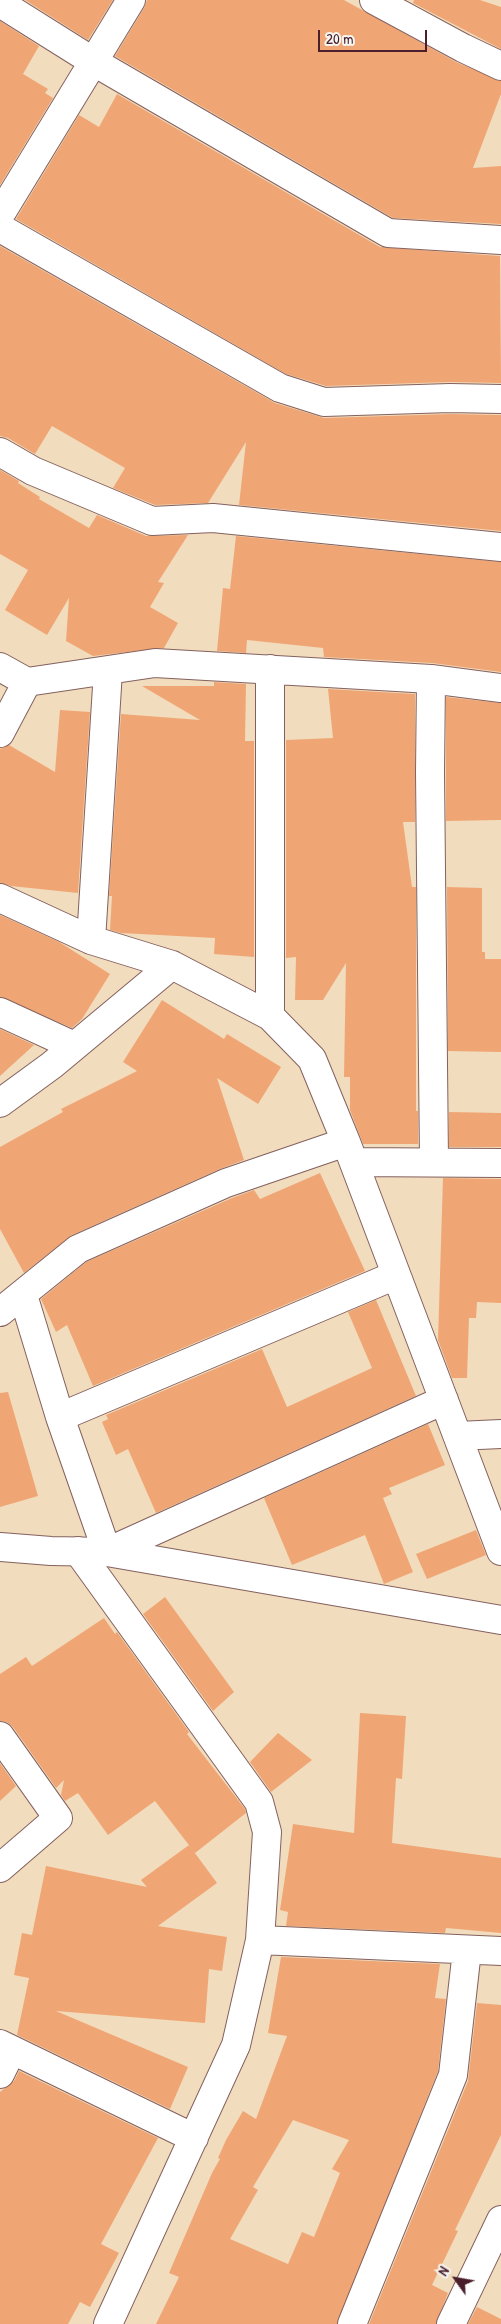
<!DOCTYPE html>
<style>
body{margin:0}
#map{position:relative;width:501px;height:2324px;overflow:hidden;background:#f1dcbe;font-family:"Patrick Hand",sans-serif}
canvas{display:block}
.north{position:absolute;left:431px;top:2254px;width:50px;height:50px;-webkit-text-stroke:4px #f6f6f2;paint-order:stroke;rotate:302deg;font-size:14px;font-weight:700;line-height:20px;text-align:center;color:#4a1f2b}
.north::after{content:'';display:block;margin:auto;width:18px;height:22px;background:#4a1f2b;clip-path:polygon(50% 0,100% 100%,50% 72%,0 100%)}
.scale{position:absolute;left:318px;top:30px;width:109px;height:22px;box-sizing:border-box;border:2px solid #4a1f2b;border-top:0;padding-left:6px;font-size:15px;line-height:18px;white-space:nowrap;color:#4a1f2b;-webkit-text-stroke:4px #f6f6f2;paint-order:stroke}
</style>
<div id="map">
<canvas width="501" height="2324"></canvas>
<div class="north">N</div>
<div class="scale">20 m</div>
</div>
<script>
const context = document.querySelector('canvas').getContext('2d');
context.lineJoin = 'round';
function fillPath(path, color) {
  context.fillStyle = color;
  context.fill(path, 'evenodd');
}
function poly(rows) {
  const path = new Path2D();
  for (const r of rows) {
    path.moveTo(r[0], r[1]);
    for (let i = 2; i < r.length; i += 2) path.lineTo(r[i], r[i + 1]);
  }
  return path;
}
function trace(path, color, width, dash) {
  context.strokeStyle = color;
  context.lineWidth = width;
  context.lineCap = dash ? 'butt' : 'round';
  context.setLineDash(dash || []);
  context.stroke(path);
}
const building = poly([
 [25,0,113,0,88,40],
 [147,0,344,0,456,62,501,81,501,94,473,168,501,166,501,224,393,218,115,56,144,8],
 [414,0,480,0,501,7,501,49,413,3],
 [0,21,39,46,23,74,48,89,45,93,53,98,0,185],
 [117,94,380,247,500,256,501,383,450,382,326,386,286,374,16,219,79,115,99,127],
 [0,246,275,403,324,418,450,414,501,415,501,531,239,505,246,442,208,503,155,505,113,488,125,468,52,426,35,454,8,438,0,436],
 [0,470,19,481,18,483,40,497,39,499,89,528,97,515,146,536,188,535,158,582,164,583,150,607,178,623,164,648,93,656,66,641,69,598,47,635,5,610,28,570,0,554],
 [236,536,501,562,501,672,432,663,324,657,323,648,247,640,246,653,217,651,223,588,230,589],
 [214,682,246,684,245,741,254,741,254,957,214,954,215,938,121,933,110,930,112,896,109,896,121,714,200,720,142,686,214,686],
 [328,689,415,694,415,822,403,822,412,887,416,887,416,1111,418,1111,418,1144,363,1144,350,1110,350,1077,344,1077,346,963,323,1000,295,1000,296,957,286,958,286,740,333,738],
 [446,697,501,703,501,820,446,821],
 [60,710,90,712,78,893,11,886,0,883,0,749,9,745,55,772],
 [447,887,482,888,482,952,485,952,485,959,501,959,501,1052,448,1051],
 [0,915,59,942,110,974,82,1019,72,1028,0,997],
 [162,1000,224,1039,227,1034,281,1067,258,1104,217,1078,244,1160,220,1169,72,1235,24,1273,0,1229,0,1147,63,1112,61,1109,137,1071,123,1062],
 [0,1029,34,1045,0,1076],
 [449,1112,501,1113,501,1147,449,1147],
 [320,1173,365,1271,93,1386,67,1325,56,1332,41,1299,86,1262,232,1198,254,1190,260,1199],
 [443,1178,501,1179,501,1303,477,1302,476,1318,469,1318,467,1378,452,1378,438,1340],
 [376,1300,416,1396,156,1513,128,1449,116,1455,102,1422,108,1419,106,1415,262,1349,287,1407,372,1368,348,1312],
 [8,1392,38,1496,0,1507,0,1393],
 [428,1424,445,1465,389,1488,392,1494,383,1498,413,1572,384,1584,365,1535,292,1565,264,1498],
 [476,1530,486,1555,427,1579,416,1554],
 [165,1597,234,1692,213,1711,143,1614],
 [104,1618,115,1634,117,1632,189,1732,187,1734,245,1809,246,1813,195,1853,155,1801,108,1835,78,1793,65,1801,61,1795,64,1780,56,1788,13,1727,7,1722,0,1721,0,1674,26,1657,32,1666],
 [360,1713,406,1716,402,1779,396,1778,392,1843,501,1858,501,1933,446,1928,445,1933,286,1926,288,1912,280,1910,293,1824,354,1833],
 [278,1733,312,1760,271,1792,250,1762],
 [0,1763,16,1786,0,1801],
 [189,1845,217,1883,158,1926,227,1937,222,1971,209,1969,205,2023,56,2011,188,2067,170,2109,17,2035,29,1978,14,1975,22,1933,32,1935,46,1866,147,1887,141,1880],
 [281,1957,440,1964,435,1998,446,1999,438,2071,337,2324,156,2324,179,2277,169,2273,212,2173,220,2159,218,2158,226,2140,243,2111,256,2119,287,2036,268,2033],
 [293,2120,349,2140,332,2169,340,2173,314,2237,302,2232,288,2264,230,2239,258,2190,253,2187],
 [477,2003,501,2005,501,2135,455,2230,458,2231,432,2285,448,2293,436,2324,369,2324,468,2081],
 [19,2071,158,2138,101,2244,119,2253,90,2307,80,2302,68,2324,0,2324,0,2092,14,2081],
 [477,2307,501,2319,501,2324,468,2324]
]);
const minor = poly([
 [374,0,463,48,501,66],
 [0,3,94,62,388,233,501,240],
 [0,215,131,0],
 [0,228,280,388,324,402,450,398,501,399],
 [0,452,33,471,152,521,213,518,501,547],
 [0,667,27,682,155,663,431,679,501,688],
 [431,679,430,773,434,1161],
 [0,733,27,682],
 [0,898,91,940,172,965,270,1016,312,1059,346,1142,501,1551],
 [91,940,108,671],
 [0,1012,74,1046],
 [270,1016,270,669],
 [0,1103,52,1065,172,965],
 [354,1162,501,1163],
 [23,1295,60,1417,107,1552,444,1400],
 [0,1312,78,1249,226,1183,346,1142],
 [60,1417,396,1275],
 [458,1436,501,1434],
 [78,1551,259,1802,267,1832,260,1940,236,2045,108,2324],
 [0,1736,58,1818,0,1868],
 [260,1940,501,1951],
 [0,2044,194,2138],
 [0,2074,12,2050],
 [352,2324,453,2075,467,1950],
 [451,2324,501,2220]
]);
const tertiary = poly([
 [0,1547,51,1551,107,1552,501,1620]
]);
fillPath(building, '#f0a674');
trace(minor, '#84615e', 30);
trace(tertiary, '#84615e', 30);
trace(minor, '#fff', 28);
trace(tertiary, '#fff', 28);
</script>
